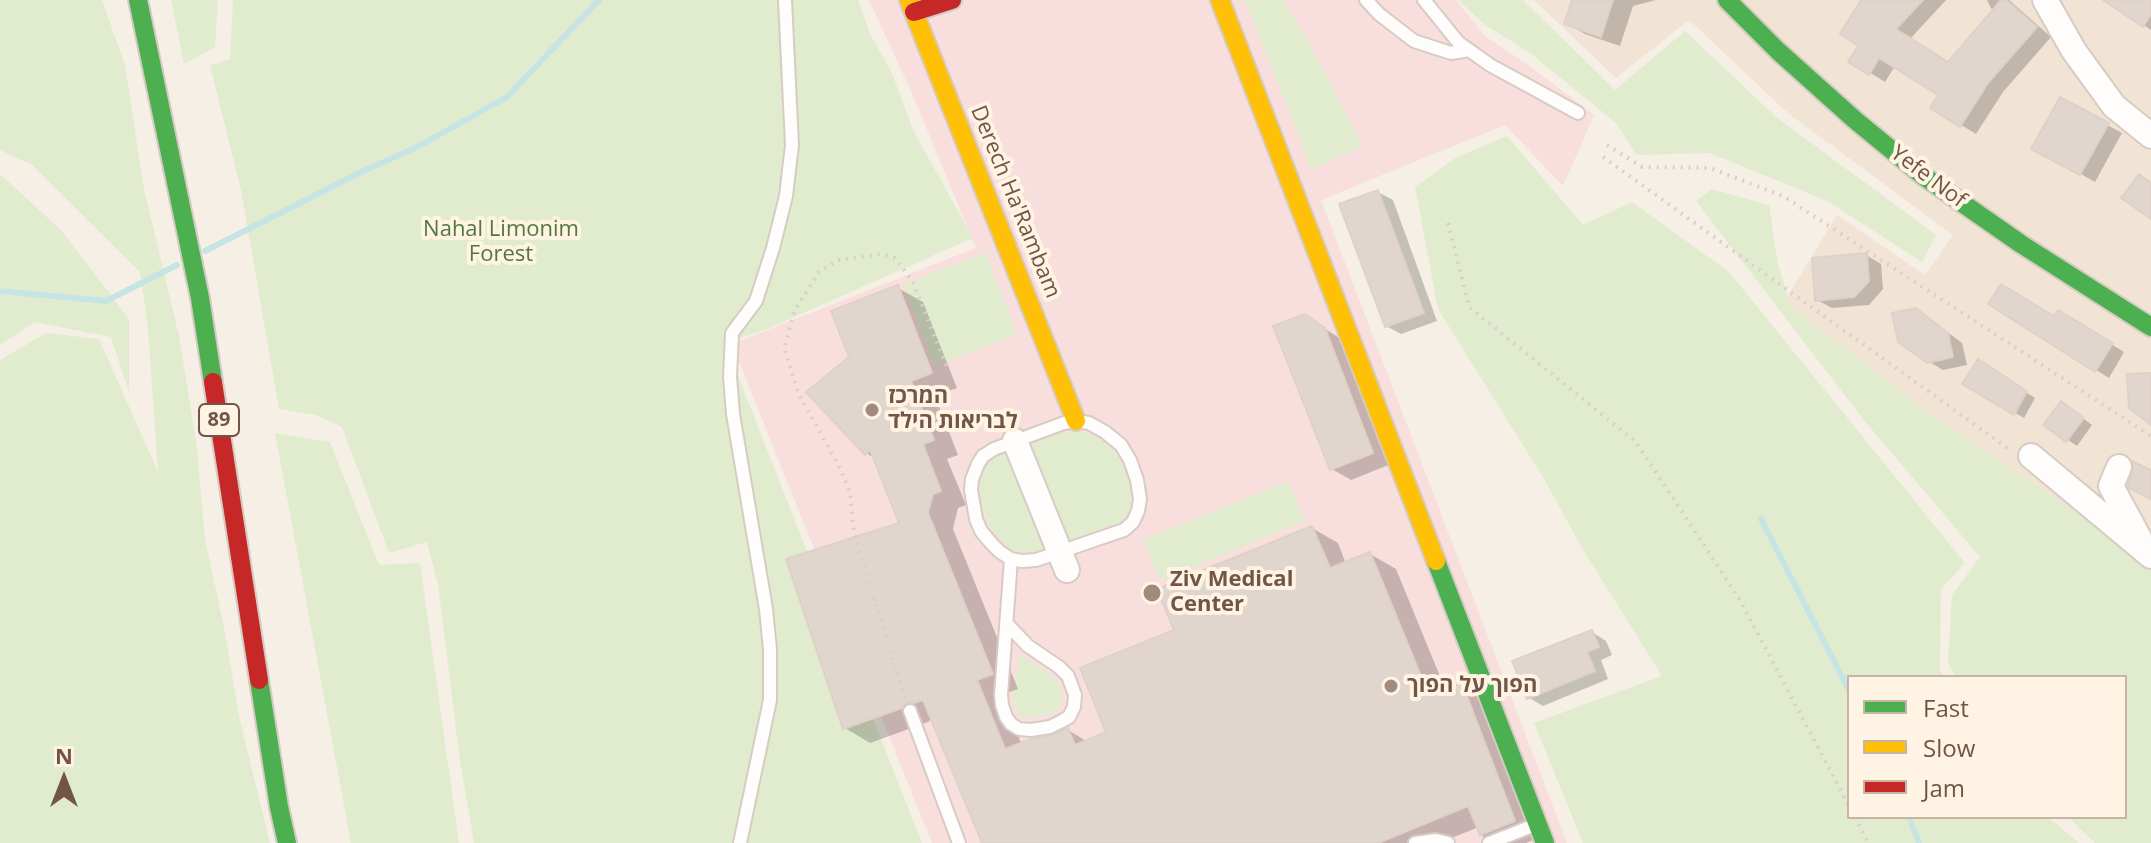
<!DOCTYPE html>
<meta charset="utf-8">
<style>
body{margin:0}
#map{position:relative;width:2151px;height:843px;overflow:hidden;background:#f5efe5;font-family:"Open Sans",sans-serif}
canvas{display:block}
.legend{position:absolute;left:1847px;top:675px;width:280px;height:144px;box-sizing:border-box;background:#fff4e4;border:2px solid #c7b4a5;margin:0;padding:10px 14px;list-style:none;font-size:24px;color:#725546}
.legend li{display:flex;align-items:center;gap:16px;height:40px}
.legend b{width:40px;border:2px solid #c7b4a5}
.north{position:absolute;left:24px;top:739px;width:80px;height:80px;-webkit-text-stroke:6px #fff4e4;paint-order:stroke;rotate:0deg;font-size:22px;font-weight:700;line-height:32px;text-align:center;color:#725546}
.north::after{content:'';display:block;margin:auto;width:28px;height:36px;background:#725546;clip-path:polygon(50% 0,100% 100%,50% 72%,0 100%)}
</style>
<div id="map">
<canvas width="2151" height="843"></canvas>
<ul class="legend">
<li><b style="height:10px;background:#4caf50"></b>Fast</li>
<li><b style="height:10px;background:#ffc107"></b>Slow</li>
<li><b style="height:10px;background:#c62828"></b>Jam</li>
</ul>
<div class="north">N</div>
</div>
<script>
const context = document.querySelector('canvas').getContext('2d');
context.lineJoin = 'round';
function fillPath(path, color) {
  context.fillStyle = color;
  context.fill(path, 'evenodd');
}
function poly(rows) {
  const path = new Path2D();
  for (const r of rows) {
    path.moveTo(r[0], r[1]);
    for (let i = 2; i < r.length; i += 2) path.lineTo(r[i], r[i + 1]);
  }
  return path;
}
function trace(path, color, width, dash) {
  context.strokeStyle = color;
  context.lineWidth = width;
  context.lineCap = dash ? 'butt' : 'round';
  context.setLineDash(dash || []);
  context.stroke(path);
}
function drawText(font, color, halo, rows, align = 'center') {
  context.font = font + ' "Open Sans","Noto Sans Hebrew",sans-serif';
  context.lineWidth = 8;
  context.setLineDash([]);
  context.textBaseline = 'middle';
  context.strokeStyle = halo;
  context.fillStyle = color;
  for (const [text, x, y, turn = 0] of rows) {
    context.save();
    context.translate(x, y);
    context.rotate((+turn || 0) * Math.PI / 180);
    context.textAlign = isNaN(turn) ? turn : align;
    if (halo) context.strokeText(text, 0, 0);
    context.fillText(text, 0, 0);
    context.restore();
  }
}
const residential = poly([
 [1534,0,2151,0,2151,578,1782,305,1837,215,1925,275,1953,235,1789,114,1689,20,1616,78]
]);
const medical = poly([
 [869,0,1456,0,1485,36,1531,67,1594,115,1563,186,1505,125,1321,200,1567,843,932,843,732,344,976,248,911,91]
]);
const green = poly([
 [0,0,102,0,125,65,144,189,179,336,197,448,205,539,226,637,239,716,270,843,0,843,0,360,46,333,99,339,158,472,148,329,140,272,32,165,0,150],
 [171,0,218,0,215,47,184,64],
 [233,0,858,0,870,34,892,73,913,130,973,238,767,329,725,343,922,843,474,843,459,754,438,584,427,542,389,553,342,427,315,415,279,409,241,190,210,65,230,59],
 [1245,0,1283,0,1308,41,1363,145,1312,170],
 [1458,0,1523,0,1615,90,1685,31,1776,117,1936,235,1922,262,1829,202,1710,153,1637,155,1616,123,1530,53,1484,24],
 [1507,136,1583,225,1632,202,1729,272,1965,563,1941,589,1940,669,1943,677,1849,677,1849,817,2048,817,2079,843,1583,843,1534,723,1662,676,1583,550,1544,479,1438,309,1415,187,1457,157],
 [0,174,61,230,129,319,129,392,111,337,35,322,0,345],
 [1712,189,1769,205,1778,264,1791,307,1934,417,2111,536,2151,566,2151,843,2095,843,2068,817,2125,817,2125,677,1955,677,1948,662,1952,595,1980,557,1863,419,1696,201],
 [986,253,1017,334,935,366,903,284],
 [1066,432,1086,432,1100,439,1114,451,1122,464,1129,482,1131,499,1130,509,1126,517,1120,522,1034,552,1014,551,1006,545,989,526,981,504,980,481,989,462,998,456],
 [275,433,330,442,379,565,420,563,459,843,351,843],
 [1288,481,1305,521,1160,581,1143,540],
 [1020,655,1052,675,1058,683,1063,696,1060,709,1046,716,1031,718,1019,716,1013,703,1013,695]
]);
const shadow = poly([
 [1574,0,1656,0,1633,6,1620,46,1585,34,1566,23],
 [1864,0,1946,0,1910,39,1949,64,1993,12,1987,0,2009,0,2051,37,2003,92,1976,134,1932,107,1940,94,1895,66,1885,82,1851,61,1861,45],
 [2107,0,2145,0,2151,4,2151,30],
 [2061,100,2122,133,2095,182,2034,148],
 [1378,192,1393,200,1437,321,1401,334,1386,326],
 [1866,255,1881,264,1883,289,1869,305,1832,308,1817,300],
 [898,288,923,302,957,388,935,396,958,455,947,459,966,505,958,508,953,529,1018,689,1001,695,1022,745,1054,737,1068,730,1088,742,1109,733,1177,631,1312,528,1338,543,1346,564,1370,554,1396,569,1444,686,1460,680,1485,695,1540,837,1526,843,1493,843,1483,837,1479,827,1449,839,1451,843,984,843,933,717,928,722,870,743,845,728,902,524,876,459,866,453,851,357],
 [1991,304,2055,319,2058,312,2124,352,2109,378],
 [1915,310,1930,319,1962,343,1967,365,1943,370,1928,361],
 [1305,316,1344,341,1391,464,1351,480,1332,469],
 [1988,367,2035,398,2024,418,1965,383],
 [2071,409,2092,425,2077,446,2046,425],
 [1592,632,1606,641,1612,655,1601,660,1608,679,1543,706,1528,697]
]);
const stream = poly([
 [205,251,359,173,415,148,507,97,599,0],
 [0,291,106,301,177,265],
 [1761,519,1849,690],
 [1909,817,1919,843]
]);
const building = poly([
 [1572,0,1613,0,1601,37,1564,24,1572,0],
 [1861,0,1923,0,1896,29,1948,62,2001,0,2006,0,2037,27,1988,83,1960,127,1930,108,1938,95,1879,58,1869,75,1848,62,1858,46,1840,34,1861,0],
 [2103,0,2151,0,2151,14,2143,27,2103,0],
 [2060,97,2109,123,2080,175,2031,149,2060,97],
 [2139,174,2151,183,2151,219,2121,198,2139,174],
 [1378,190,1424,313,1385,327,1339,204,1378,190],
 [1867,253,1869,281,1854,297,1815,301,1812,258,1867,253],
 [2001,284,2054,316,2058,310,2113,343,2095,372,1988,304,2001,284],
 [898,285,932,373,911,381,934,440,923,444,941,491,933,494,928,513,993,674,977,680,1005,749,1031,739,1054,735,1068,728,1075,745,1106,732,1080,668,1174,630,1157,589,1312,526,1330,568,1370,552,1427,691,1460,678,1515,821,1480,835,1468,806,1378,843,982,843,923,700,914,703,908,702,902,708,843,729,786,559,899,523,870,450,865,455,806,392,849,357,831,311,898,285],
 [1916,308,1948,333,1953,357,1927,363,1898,342,1892,313,1916,308],
 [1305,314,1325,328,1373,453,1330,470,1273,326,1305,314],
 [1978,359,2027,391,2014,415,1962,384,1978,359],
 [2151,373,2151,425,2129,408,2127,374,2151,373],
 [2061,401,2084,418,2066,442,2043,425,2061,401],
 [2132,461,2151,470,2151,499,2129,488,2128,485,2133,472,2132,461],
 [1592,630,1599,647,1587,652,1595,671,1527,699,1512,661,1592,630]
]);
const path = poly([
 [1607,145,1642,167,1710,168,1783,196,2151,436],
 [1603,157,2010,450],
 [1448,223,1469,307,1636,442,1740,600,1849,806],
 [905,698,854,533,850,492,840,468,799,395,784,348,795,310,819,272,838,260,882,254,895,258,913,282,947,367],
 [1855,817,1868,843]
]);
const lane = poly([
 [1366,0,1379,14,1414,41,1451,53,1469,50],
 [1424,0,1458,42,1469,50,1490,65,1578,113],
 [1076,421,1089,423,1105,432,1121,445,1130,460,1137,480,1140,499,1138,511,1133,522,1124,530,1036,560,1022,561,1011,559,1000,552,992,544,981,531,976,519,971,490,972,479,978,464,983,456,994,449,1064,423,1076,421],
 [1007,624,1028,646,1059,667,1068,676,1075,695,1074,707,1069,717,1062,721,1050,727,1031,730,1019,729,1011,724,1006,717,1002,705,1001,695,1011,559],
 [910,711,959,843],
 [740,843,770,700,770,649,766,609,733,414,730,377,732,333,756,301,773,248,786,196,792,145,785,0],
 [1415,843,1436,840,1448,843],
 [1489,843,1535,825]
]);
const street = poly([
 [2045,0,2074,51,2114,106,2151,136],
 [1015,441,1067,570],
 [2031,456,2151,556],
 [2119,467,2111,486,2139,538]
]);
const fast = poly([
 [138,0,200,298,213,382],
 [1727,0,1778,51,1855,120,1922,175,2021,244,2151,327],
 [1436,561,1545,843],
 [259,680,279,807,287,843]
]);
const slow = poly([
 [909,0,1076,421],
 [1220,0,1436,561]
]);
const jam = poly([
 [914,12,952,0],
 [213,382,259,680]
]);
const markers = [
 [872,410,8,"#a08b7e"],
 [1152,593,10,"#a08b7e"],
 [1391,686,8,"#a08b7e"]
];
const shields = [
 [219,420,40]
];
const shieldNames = [
 ["89",219,420]
];
const streetNames = [
 ["Yefe Nof",1928,177,37],
 ["Derech Ha'Rambam",1015,202,68]
];
const parkNames = [
 ["Nahal Limonim",501,230],
 ["Forest",501,255]
];
const poiNames = [
 ["המרכז",888,397],
 ["לבריאות הילד",888,422],
 ["Ziv Medical",1170,580],
 ["Center",1170,605],
 ["הפוך על הפוך",1407,686]
];
fillPath(residential, '#f1e4d5');
fillPath(medical, '#f8dedd');
fillPath(green, '#e1eccf');
fillPath(shadow, '#0003');
trace(stream, '#c7e4e5', 6);
fillPath(building, '#e1d6cd');
trace(building, '#ded1c8', 2);
trace(lane, '#d6ccc3', 16);
trace(street, '#d6ccc3', 28);
trace(fast, '#d5cbc2', 22);
trace(slow, '#d5cbc2', 22);
trace(jam, '#d5cbc2', 22);
trace(path, '#d9cfca', 4, [2, 6]);
trace(lane, '#fefdfb', 12);
trace(street, '#fefdfb', 24);
trace(fast, '#4caf50', 18);
trace(slow, '#ffc107', 18);
trace(jam, '#c62828', 18);
for (const [x, y, r, color] of markers) {
  const dot = new Path2D();
  dot.arc(x, y, r, 0, 2 * Math.PI);
  context.fillStyle = color;
  context.fill(dot);
  trace(dot, '#fff4e4', 3);
}
for (const [x, y, w] of shields) {
  const box = new Path2D();
  box.roundRect(x - w / 2, y - 16, w, 32, 6);
  context.fillStyle = '#fff4e4';
  context.fill(box);
  trace(box, '#725546', 2);
}
drawText('bold 20px', '#725546', null, shieldNames);
drawText('22px', '#725546', '#fff4e4', streetNames);
drawText('22px', '#51783f', '#fff4e4', parkNames);
drawText('bold 22px', '#725546', '#fff4e4', poiNames, 'left');
</script>
